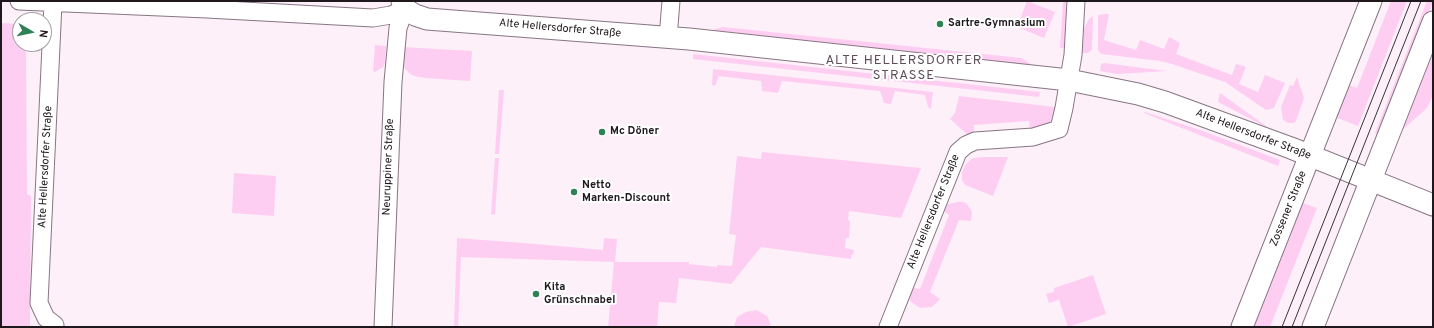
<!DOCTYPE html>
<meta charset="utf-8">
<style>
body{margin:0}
#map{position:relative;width:1434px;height:328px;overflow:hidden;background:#fdf0f9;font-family:Overpass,sans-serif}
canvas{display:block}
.frame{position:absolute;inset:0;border:2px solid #1f181d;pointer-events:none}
.north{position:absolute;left:12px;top:12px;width:40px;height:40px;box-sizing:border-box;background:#fff;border:1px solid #a5a3a5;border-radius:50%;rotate:99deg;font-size:11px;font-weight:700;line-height:16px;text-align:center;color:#1f181d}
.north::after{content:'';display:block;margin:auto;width:14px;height:18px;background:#2f8255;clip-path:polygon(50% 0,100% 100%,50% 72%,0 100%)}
</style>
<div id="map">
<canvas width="1434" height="328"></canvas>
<div class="frame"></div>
<div class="north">N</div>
</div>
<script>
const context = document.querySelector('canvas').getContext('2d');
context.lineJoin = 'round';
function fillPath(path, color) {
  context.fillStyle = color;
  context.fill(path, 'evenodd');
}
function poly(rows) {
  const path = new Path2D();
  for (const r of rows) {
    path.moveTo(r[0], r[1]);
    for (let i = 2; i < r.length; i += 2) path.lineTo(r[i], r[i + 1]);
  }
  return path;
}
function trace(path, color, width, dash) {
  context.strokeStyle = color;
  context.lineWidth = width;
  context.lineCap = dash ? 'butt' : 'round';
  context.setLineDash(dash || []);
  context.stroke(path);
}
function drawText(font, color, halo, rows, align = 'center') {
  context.font = font + ' Overpass,sans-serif';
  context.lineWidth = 4;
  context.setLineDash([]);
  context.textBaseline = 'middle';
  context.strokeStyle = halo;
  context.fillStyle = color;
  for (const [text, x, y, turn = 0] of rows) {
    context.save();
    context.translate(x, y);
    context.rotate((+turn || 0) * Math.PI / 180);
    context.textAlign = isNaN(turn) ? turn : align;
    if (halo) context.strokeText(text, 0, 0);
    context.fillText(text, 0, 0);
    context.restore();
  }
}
const green = poly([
 [1027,1,1055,12,1044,38,1017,27],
 [1063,1,1069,1,1066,48,1060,48],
 [1391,1,1407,1,1358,126,1335,117,1347,84,1357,88],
 [1427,1,1433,2,1380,135,1375,133],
 [1105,14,1109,14,1104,40,1136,50,1140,40,1164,49,1169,37,1180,43,1176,54,1232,75,1236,64,1246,67,1239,84,1258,92,1265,75,1285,83,1274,108,1266,110,1225,82,1172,64,1160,61,1101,54,1098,50,1098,15],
 [1093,16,1092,50,1088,53,1082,53,1084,28,1089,19],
 [1,23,20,24,20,44,26,44,27,194,31,196,30,327,1,327],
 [723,27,1022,58,1032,65,712,30],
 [375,45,386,46,385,63,383,67,375,72,373,71],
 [402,47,472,51,470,81,425,78,414,76,409,73,404,67,402,60],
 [1433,49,1433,95,1429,104,1426,109,1399,133],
 [693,54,1040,92,1039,97,693,59],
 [1104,63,1167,71,1117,74,1100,71,1101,64],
 [713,69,933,92,931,109,928,107,925,95,895,91,891,104,884,103,880,91,782,81,778,93,762,91,761,81,719,76,715,86,712,85],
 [1297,77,1304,98,1296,121,1294,123,1288,123,1283,120,1281,107,1290,85,1293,86],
 [499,90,504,90,499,154,495,154],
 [1220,93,1266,126,1266,127,1218,102],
 [959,96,1055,107,1050,123,1045,128,1030,132,1029,121,974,125,974,136,970,137,950,119,955,113],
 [1145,112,1200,130,1280,160,1278,166,1144,113],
 [762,152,921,168,901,218,849,211,848,220,850,221,849,238,846,238,845,248,854,250,853,255,851,255,851,259,761,247,731,284,679,278,676,303,659,302,657,327,608,327,614,262,461,257,458,327,454,327,457,238,536,244,603,250,604,238,617,239,615,262,689,262,689,264,717,267,717,265,732,266,736,235,729,234,737,156,761,159],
 [983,157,1008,157,993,196,965,185,962,180,962,173,965,165,969,161,973,158],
 [495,158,499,158,495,215,491,214],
 [234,173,276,176,274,216,232,213],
 [958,202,964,202,967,204,972,212,971,221,959,220,930,292,940,299,932,307,920,308,910,301,909,293,910,287,920,289,949,215,941,209,943,205],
 [1303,203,1317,208,1270,327,1251,327,1300,206],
 [1093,275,1106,314,1068,327,1059,300,1049,303,1046,294,1054,292,1054,288],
 [757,310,768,317,771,327,734,327,737,317,746,312]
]);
const minor = poly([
 [19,1,207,9,373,18,391,15,405,9],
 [53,3,39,303,46,318,55,325],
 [668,38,671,1],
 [383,327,393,82,398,28,405,9],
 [888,327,958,152,966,145,975,141,1033,137,1059,129,1064,108,1073,55,1076,1]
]);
const tertiary = poly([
 [402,1,405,9,415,15,427,19,689,39,1069,80,1138,94,1165,102,1291,148,1433,205],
 [1242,327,1371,1],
 [1313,327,1433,22]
]);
const tram = poly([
 [1282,327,1411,1],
 [1292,327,1421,1]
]);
const markers = [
 [940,24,4,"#2f8255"],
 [602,132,4,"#2f8255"],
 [574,192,4,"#2f8255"],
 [536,294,4,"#2f8255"]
];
const poiNames = [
 ["Sartre-Gymnasium",948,24],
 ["Mc Döner",610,132],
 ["Netto",582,186],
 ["Marken-Discount",582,199],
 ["Kita",544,288],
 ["Grünschnabel",544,301]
];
const streetNames = [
 ["Alte Hellersdorfer Straße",560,29,5],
 ["Alte Hellersdorfer Straße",1253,135,21],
 ["Alte Hellersdorfer Straße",46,167,-87],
 ["Neuruppiner Straße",389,167,-88],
 ["Zossener Straße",1289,209,-68],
 ["Alte Hellersdorfer Straße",934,212,-68]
];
const quarterNames = [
 ["ALTE HELLERSDORFER",904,61],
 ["STRASSE",904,76]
];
fillPath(green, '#fecef2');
trace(minor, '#887583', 19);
trace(tertiary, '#887583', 23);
trace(minor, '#fff', 17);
trace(tertiary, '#fff', 21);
trace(tram, '#3b3339', 1);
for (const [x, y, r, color] of markers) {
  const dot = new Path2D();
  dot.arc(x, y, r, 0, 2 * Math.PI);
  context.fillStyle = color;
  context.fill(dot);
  trace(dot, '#fff', 1.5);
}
drawText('bold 11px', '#1f181d', '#fff', poiNames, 'left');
drawText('11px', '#1f181d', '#fff', streetNames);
context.letterSpacing = '1px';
drawText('13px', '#5f4d5a', '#fff', quarterNames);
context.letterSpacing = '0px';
</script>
